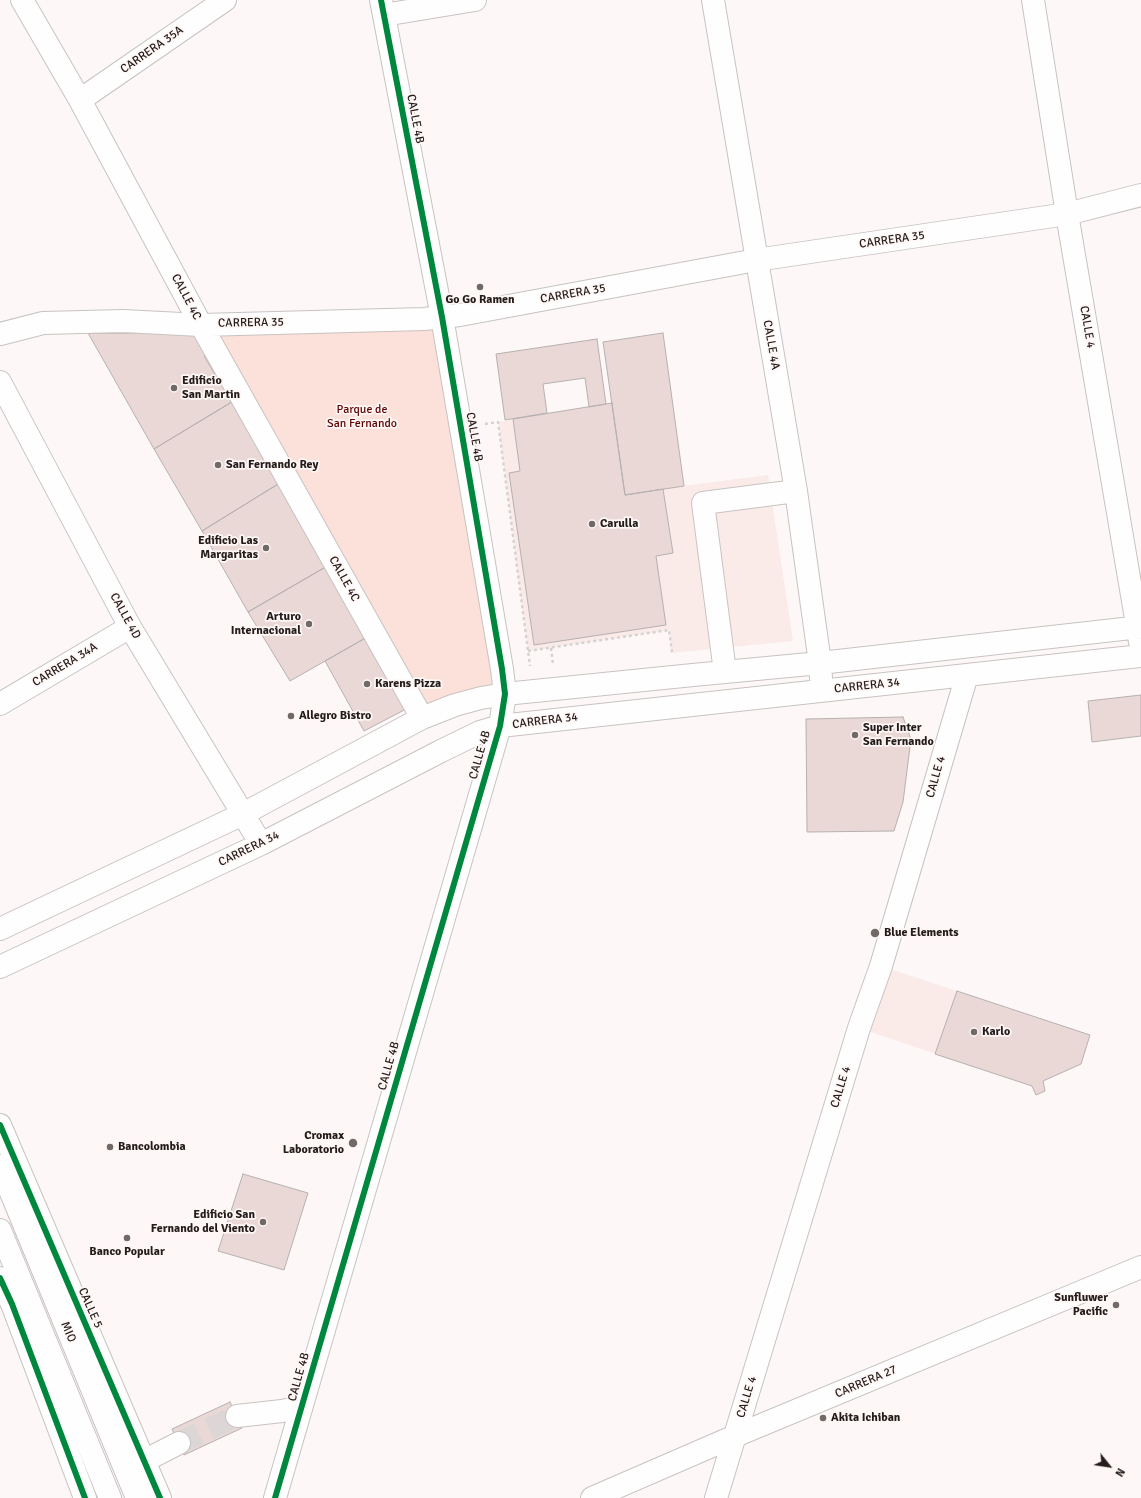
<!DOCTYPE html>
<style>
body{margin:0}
#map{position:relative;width:1141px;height:1498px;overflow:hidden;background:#fdf8f7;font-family:Signika,sans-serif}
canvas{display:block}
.north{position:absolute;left:1089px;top:1446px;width:40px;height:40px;-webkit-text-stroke:3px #fff7f5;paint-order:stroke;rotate:120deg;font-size:11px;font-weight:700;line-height:16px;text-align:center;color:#231c1b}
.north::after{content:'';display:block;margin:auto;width:14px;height:18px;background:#231c1b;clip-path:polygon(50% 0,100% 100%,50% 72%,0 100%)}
</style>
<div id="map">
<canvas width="1141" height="1498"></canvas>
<div class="north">N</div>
</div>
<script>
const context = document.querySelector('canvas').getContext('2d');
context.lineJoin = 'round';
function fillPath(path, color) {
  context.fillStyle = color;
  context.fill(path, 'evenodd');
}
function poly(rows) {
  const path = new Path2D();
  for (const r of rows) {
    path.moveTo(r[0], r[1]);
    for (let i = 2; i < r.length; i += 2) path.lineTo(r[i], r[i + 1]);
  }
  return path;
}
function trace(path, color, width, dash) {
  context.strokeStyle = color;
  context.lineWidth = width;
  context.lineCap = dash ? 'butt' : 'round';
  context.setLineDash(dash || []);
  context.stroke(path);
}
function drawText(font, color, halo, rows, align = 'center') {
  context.font = font + ' Signika,sans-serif';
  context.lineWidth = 3.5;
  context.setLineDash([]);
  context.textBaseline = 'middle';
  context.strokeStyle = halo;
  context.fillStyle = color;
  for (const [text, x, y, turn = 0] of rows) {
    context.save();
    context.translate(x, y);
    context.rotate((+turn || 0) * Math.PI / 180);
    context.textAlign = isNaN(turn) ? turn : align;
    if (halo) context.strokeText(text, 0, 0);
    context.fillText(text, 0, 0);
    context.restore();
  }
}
const built = poly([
 [612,403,666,488,768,475,793,641,671,653,669,630,528,651,498,422],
 [881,966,1090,1035,1081,1064,1043,1081,1045,1091,1036,1095,1031,1086,859,1028]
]);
const green = poly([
 [442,317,505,694,422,718,201,325]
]);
const building = poly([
 [88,333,196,333,208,354,204,356,216,376,219,373,235,400,154,449,88,333],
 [663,333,684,486,625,495,603,342,663,333],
 [597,339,606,404,589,407,585,378,543,384,547,413,505,420,496,354,597,339],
 [235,400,283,481,202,531,154,449,235,400],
 [612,403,625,495,663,489,673,553,656,556,666,625,534,645,509,473,520,471,513,419,612,403],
 [283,481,329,565,248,612,202,531,283,481],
 [329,565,369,636,290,681,248,612,329,565],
 [369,636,410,707,364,731,325,661,369,636],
 [1141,695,1141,736,1092,742,1088,701,1141,695],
 [903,717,911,739,903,802,894,831,807,832,806,719,903,717],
 [957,991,1090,1035,1081,1064,1043,1081,1045,1091,1036,1095,1032,1086,935,1054,957,991],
 [243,1174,308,1193,284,1270,218,1251,243,1174],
 [230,1402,242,1428,184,1455,172,1429,230,1402]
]);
const minorTunnel = poly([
 [179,1443,237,1416]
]);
const path = poly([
 [485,424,498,422,530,666],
 [551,648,553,664],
 [528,651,669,630,672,652]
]);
const minor = poly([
 [22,0,80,100,201,325,422,718],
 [713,0,796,491,820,663,821,678],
 [1033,0,1067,214,1140,642],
 [384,15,475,0],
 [80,100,225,0],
 [0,334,43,323,123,321,201,325,424,319,460,315,756,260,1067,214,1141,195],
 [0,382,130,627,261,844],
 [725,672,703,503,796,491],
 [0,704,130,627],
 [0,929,243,814,422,718,455,705,481,698,505,694,693,675,820,663,1141,627],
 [0,967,261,844,441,751,480,732,500,726,1141,656],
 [0,1166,137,1498],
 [0,1230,110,1498],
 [237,1416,282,1411,301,1407],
 [144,1461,179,1443],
 [275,1498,500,726,505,694,502,669,442,317,381,0],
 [592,1498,735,1436,1141,1267],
 [716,1498,859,1028,881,966,967,675]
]);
const major = poly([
 [0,1125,160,1498],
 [0,1278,12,1304,85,1498]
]);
const cycleway = poly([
 [0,1125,160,1498],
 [0,1278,12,1304,85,1498],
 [275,1498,500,726,505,694,502,669,442,317,381,0]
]);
const markers = [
 [480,287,4,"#6f6968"],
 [174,388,4,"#6f6968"],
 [218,465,4,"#6f6968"],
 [592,524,4,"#6f6968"],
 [266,548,4,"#6f6968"],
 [309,624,4,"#6f6968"],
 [367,684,4,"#6f6968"],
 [291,716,4,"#6f6968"],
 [855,735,4,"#6f6968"],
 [875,933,5,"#6f6968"],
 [974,1032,4,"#6f6968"],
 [353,1143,5,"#6f6968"],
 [110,1147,4,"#6f6968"],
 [263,1222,4,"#6f6968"],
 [127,1238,4,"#6f6968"],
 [1116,1305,4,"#6f6968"],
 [823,1418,4,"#6f6968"]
];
const streetNames = [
 ["CARRERA 35A",152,50,-35],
 ["CALLE 4B",415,119,79],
 ["CARRERA 35",892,240,-8],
 ["CARRERA 35",573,294,-10],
 ["CALLE 4C",186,297,62],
 ["CARRERA 35",251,323,-1],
 ["CALLE 4",1087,327,80],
 ["CALLE 4A",771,345,80],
 ["CALLE 4B",474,437,80],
 ["CALLE 4C",344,579,61],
 ["CALLE 4D",125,616,61],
 ["CARRERA 34A",65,665,-31],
 ["CARRERA 34",867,686,-6],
 ["CARRERA 34",545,721,-7],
 ["CALLE 4B",480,755,-74],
 ["CALLE 4",936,777,-74],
 ["CARRERA 34",249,849,-26],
 ["CALLE 4B",389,1066,-74],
 ["CALLE 4",841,1087,-73],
 ["CALLE 5",90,1308,66],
 ["MIO",68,1332,67],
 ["CALLE 4B",299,1377,-74],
 ["CARRERA 27",866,1382,-23],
 ["CALLE 4",747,1397,-73]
];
const poiNames = [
 ["Go Go Ramen",480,300,"center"],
 ["Edificio",182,381],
 ["San Martin",182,395],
 ["San Fernando Rey",226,465],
 ["Carulla",600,524],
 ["Edificio Las",258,541,"right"],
 ["Margaritas",258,555,"right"],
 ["Arturo",301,617,"right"],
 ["Internacional",301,631,"right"],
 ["Karens Pizza",375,684],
 ["Allegro Bistro",299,716],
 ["Super Inter",863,728],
 ["San Fernando",863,742],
 ["Blue Elements",884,933],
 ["Karlo",982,1032],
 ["Cromax",344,1136,"right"],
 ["Laboratorio",344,1150,"right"],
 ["Bancolombia",118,1147],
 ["Edificio San",255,1215,"right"],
 ["Fernando del Viento",255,1229,"right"],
 ["Banco Popular",127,1252,"center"],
 ["Sunfluwer",1108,1298,"right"],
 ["Pacific",1108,1312,"right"],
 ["Akita Ichiban",831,1418]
];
const parkNames = [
 ["Parque de",362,410],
 ["San Fernando",362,424]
];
fillPath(built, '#faebe8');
fillPath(green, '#fce0da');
fillPath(building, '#e9d8d5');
trace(building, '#b6b1b0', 1);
trace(minorTunnel, '#dcd7d6', 22, [22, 11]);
trace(minor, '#c8c3c1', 24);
trace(major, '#c8c3c1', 24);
trace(path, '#d5d3d2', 2.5, [3, 3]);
trace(minor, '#fffefe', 22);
trace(major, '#fffefe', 22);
trace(cycleway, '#00873e', 6);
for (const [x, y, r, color] of markers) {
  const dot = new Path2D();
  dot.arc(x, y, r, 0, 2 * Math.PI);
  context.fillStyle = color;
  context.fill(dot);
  trace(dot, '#fff7f5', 1.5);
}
drawText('12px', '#231c1b', '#fff7f5', streetNames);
drawText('bold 12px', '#231c1b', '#fff7f5', poiNames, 'left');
drawText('12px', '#5e0200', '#fff7f5', parkNames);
</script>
